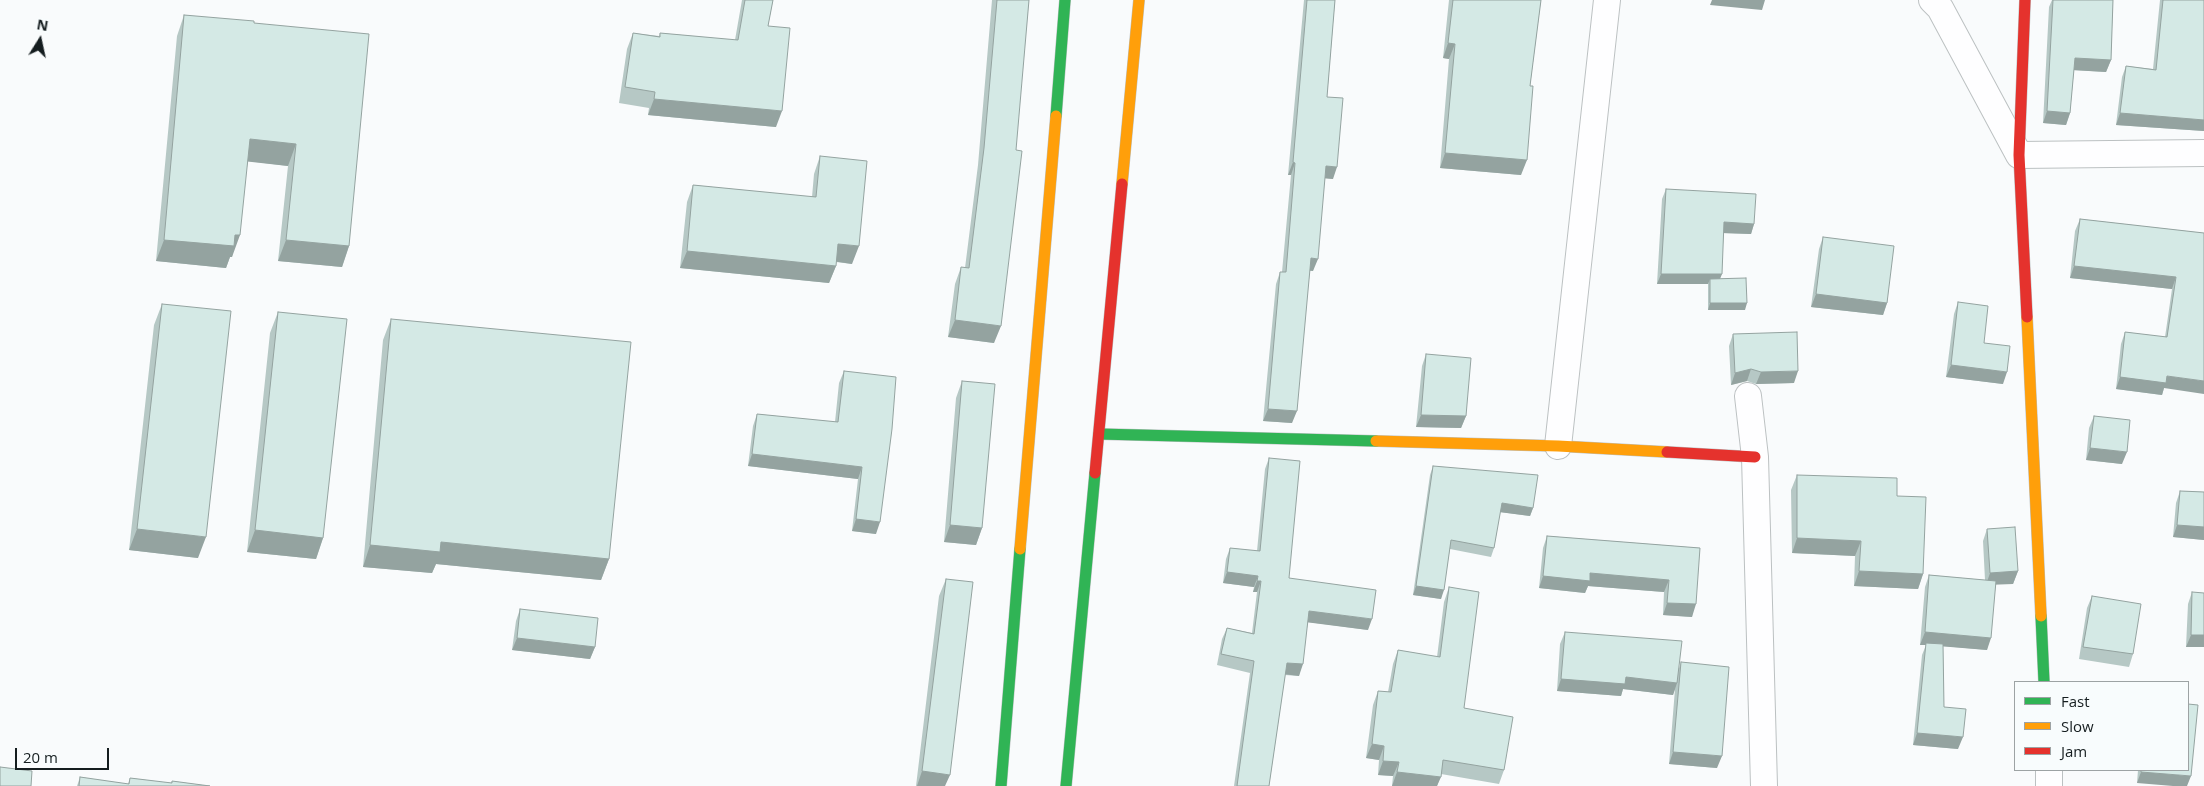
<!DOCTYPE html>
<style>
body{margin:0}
#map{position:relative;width:2204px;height:786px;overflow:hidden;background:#f9fbfc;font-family:"Open Sans",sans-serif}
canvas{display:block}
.legend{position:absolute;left:2014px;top:681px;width:175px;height:90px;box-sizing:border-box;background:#f8fcfd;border:1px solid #9da3a4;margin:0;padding:6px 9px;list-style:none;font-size:15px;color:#151d1f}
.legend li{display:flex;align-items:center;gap:10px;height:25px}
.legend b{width:25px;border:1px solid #9da3a4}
.north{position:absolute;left:15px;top:15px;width:50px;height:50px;-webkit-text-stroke:4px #f8fcfd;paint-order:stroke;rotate:10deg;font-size:14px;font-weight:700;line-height:20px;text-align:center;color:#151d1f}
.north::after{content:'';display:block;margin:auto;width:18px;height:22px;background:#151d1f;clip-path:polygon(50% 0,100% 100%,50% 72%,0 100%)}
.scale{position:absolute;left:15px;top:748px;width:94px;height:22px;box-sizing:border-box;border:2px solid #151d1f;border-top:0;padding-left:6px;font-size:15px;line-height:18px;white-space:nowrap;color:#151d1f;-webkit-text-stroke:4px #f8fcfd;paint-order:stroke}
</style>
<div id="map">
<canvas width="2204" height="786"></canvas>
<ul class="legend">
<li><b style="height:6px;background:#30b455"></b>Fast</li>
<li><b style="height:6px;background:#ff9f0a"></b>Slow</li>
<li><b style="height:6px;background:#e5322d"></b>Jam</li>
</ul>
<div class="north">N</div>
<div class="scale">20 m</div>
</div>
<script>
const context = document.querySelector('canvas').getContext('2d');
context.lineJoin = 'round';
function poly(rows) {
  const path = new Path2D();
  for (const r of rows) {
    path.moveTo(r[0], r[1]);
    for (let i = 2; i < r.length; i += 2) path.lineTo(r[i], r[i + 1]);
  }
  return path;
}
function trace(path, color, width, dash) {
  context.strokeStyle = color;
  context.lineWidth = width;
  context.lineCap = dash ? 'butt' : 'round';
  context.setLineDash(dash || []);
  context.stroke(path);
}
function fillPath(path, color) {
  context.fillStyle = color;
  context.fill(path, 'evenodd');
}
const street = poly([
 [1932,0,1940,8,2019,155,2204,153],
 [1748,396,1755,457,1764,786],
 [1558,446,1607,0],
 [2049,770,2049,786]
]);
const fast = poly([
 [1056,116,1065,0],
 [1099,434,1376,441],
 [2041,616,2044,682],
 [1001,786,1020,549],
 [1066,786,1095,473]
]);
const slow = poly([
 [1122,184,1139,0],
 [2027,317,2041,616],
 [1376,441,1558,446,1667,452],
 [1020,549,1056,116]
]);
const jam = poly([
 [2025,0,2019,155,2027,317],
 [1667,452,1755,457],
 [1095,473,1122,184]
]);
const wall = poly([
 [742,0,773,0,768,26,776,127,648,115,649,108,619,103,627,49,633,33,659,36,660,33,735,40],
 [992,0,1029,0,994,343,948,337,955,284,961,267,965,268,978,165],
 [1304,0,1335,0,1327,97,1333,179,1325,178,1313,271,1310,271,1292,423,1263,421,1276,284,1280,272,1282,272,1291,175,1288,175],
 [1449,0,1541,0,1530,86,1521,175,1440,168,1449,59,1443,58],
 [2052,0,2113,0,2111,60,2106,72,2074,70,2070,113,2066,125,2043,123,2049,7],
 [2160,0,2204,0,2204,131,2116,125,2122,77,2126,66,2153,69],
 [184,15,254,23,349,246,342,267,278,261,288,166,248,161,232,257,230,257,226,268,156,261,177,36],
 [820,156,852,264,836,262,836,266,829,283,680,268,687,202,693,185,812,197,814,174],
 [1666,189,1754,224,1751,234,1724,233,1720,279,1745,310,1708,310,1708,284,1657,284,1662,199],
 [2080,219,2204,233,2164,388,2162,395,2116,389,2121,344,2125,332,2165,337,2172,289,2070,278,2075,231],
 [1823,237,1887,303,1883,315,1811,307,1819,249],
 [1958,302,1984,343,2003,384,1946,377,1954,314],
 [162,304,198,558,129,550,154,325],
 [278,312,323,538,316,559,247,552,270,333],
 [391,319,609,559,601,580,436,564,432,573,363,567,383,340],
 [1733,334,1794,383,1756,384,1747,381,1731,385,1729,346],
 [1426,354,1466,416,1461,428,1416,427,1422,366],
 [844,371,876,534,852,531,858,479,748,466,753,426,757,414,835,422,839,383],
 [962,381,982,528,976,545,944,542,956,398],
 [2094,416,2122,464,2086,460,2089,428],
 [1269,458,1289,578,1368,630,1308,622,1299,676,1285,675,1269,786,1234,786,1250,673,1217,665,1222,639,1227,628,1252,633,1257,592,1253,592,1254,587,1223,583,1226,559,1230,548,1257,551,1265,469],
 [1433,466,1533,508,1530,516,1500,512,1494,548,1491,557,1450,549,1441,599,1413,595,1430,475],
 [1797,475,1897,496,1923,574,1918,589,1854,586,1855,556,1792,553,1791,490],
 [2180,491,2204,492,2204,540,2173,537,2176,503],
 [1987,529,2018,571,2013,584,1996,584,1987,650,1943,646,1944,707,1958,749,1913,745,1922,655,1926,645,1920,645,1925,587,1929,575,1985,580,1983,541],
 [1547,536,1700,548,1692,617,1663,615,1664,592,1588,586,1585,593,1539,588,1543,548],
 [946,579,945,786,916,786,939,596],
 [1449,587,1464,708,1504,770,1499,784,1441,774,1437,786,1392,786,1393,776,1378,775,1379,760,1366,758,1373,705,1378,691,1388,692,1393,664,1398,650,1437,657,1444,602],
 [2192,592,2204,647,2186,647,2188,604],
 [2092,596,2133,654,2129,667,2079,659,2087,608],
 [520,609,595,647,590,659,512,650,516,621],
 [1565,632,1679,668,1681,662,1717,768,1669,764,1675,689,1673,695,1623,689,1621,696,1557,691,1560,644],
 [2138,770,2188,770,2137,783],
 [80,777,128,784,130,778,171,783,172,781,210,786,77,786]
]);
const shadedWall = poly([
 [1712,0,1765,0,1762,10,1710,5],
 [1448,43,1455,44,1449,59,1443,58],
 [2075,58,2111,60,2106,72,2071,70],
 [654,99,782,111,776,127,648,115],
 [2047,111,2070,113,2066,125,2043,123],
 [2120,113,2204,120,2204,131,2116,125],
 [250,139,296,144,288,166,243,161],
 [1445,153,1527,160,1521,175,1440,168],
 [1293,162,1295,163,1291,175,1288,175],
 [1326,166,1337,167,1333,179,1321,178],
 [1724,222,1754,224,1751,234,1721,233],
 [235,235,240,235,232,257,230,257,226,268,156,261,164,240],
 [286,240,349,246,342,267,278,261],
 [838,244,859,246,852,264,832,261],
 [687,251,836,266,829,283,680,268],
 [1311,258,1318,259,1313,271,1307,270],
 [2074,266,2176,277,2172,289,2070,278],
 [1661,274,1722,274,1718,284,1710,279,1708,284,1657,284],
 [1816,294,1887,303,1883,315,1811,307],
 [1710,303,1747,303,1745,310,1708,310],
 [955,320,1001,326,994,343,948,337],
 [1951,365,2007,372,2003,384,1946,377],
 [1751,369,1747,381,1731,385,1735,373],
 [1798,371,1794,383,1756,384,1761,372],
 [2167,376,2204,381,2204,394,2164,388,2162,395,2116,389,2120,377],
 [1268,409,1297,411,1292,423,1263,421],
 [1421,415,1466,416,1461,428,1416,427],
 [2090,448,2127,452,2122,464,2086,460],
 [752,454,862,467,858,479,748,466],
 [1502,503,1533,508,1530,516,1499,512],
 [856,519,880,522,876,534,852,531],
 [950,525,982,528,976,545,944,542],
 [2177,525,2204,527,2204,540,2173,537],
 [137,529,206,537,198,558,129,550],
 [255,530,323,538,316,559,247,552],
 [1797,538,1861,541,1855,556,1792,553],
 [441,542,609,559,601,580,436,564,432,573,363,567,370,545],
 [1859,571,1923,574,1918,589,1854,586],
 [2018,571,2013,584,1986,585,1990,573],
 [1227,572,1258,576,1254,587,1223,583],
 [1590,573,1669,580,1664,592,1588,586,1585,593,1539,588,1543,576],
 [1257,581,1261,581,1257,592,1253,592],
 [1416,586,1444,590,1441,599,1413,595],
 [1667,603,1696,604,1692,617,1663,615],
 [1309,611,1372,619,1368,630,1305,622],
 [1925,632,1991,638,1987,650,1926,645,1926,643,1926,645,1920,645],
 [2191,635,2204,635,2204,647,2186,647],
 [517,638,595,647,590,659,512,650],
 [1287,663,1303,664,1299,676,1283,674],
 [1626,677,1677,683,1673,695,1623,689,1621,696,1557,691,1561,679],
 [1917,733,1963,737,1958,749,1913,745],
 [1372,744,1384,746,1379,760,1366,758],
 [1673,752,1722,756,1717,768,1669,764],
 [1383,761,1399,762,1393,776,1378,775],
 [922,771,950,775,945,786,917,786],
 [1397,772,1441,777,1437,786,1392,786],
 [2141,772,2191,776,2187,786,2173,786,2137,783]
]);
const building = poly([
 [745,0,773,0,768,26,790,28,782,111,654,99,655,92,625,87,633,33,660,37,660,33,738,40,745,0],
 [997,0,1029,0,1016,150,1022,151,1001,326,955,320,961,267,969,268,984,148,997,0],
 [1307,0,1335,0,1327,97,1343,98,1337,167,1326,166,1318,259,1311,258,1297,411,1268,409,1280,272,1286,272,1295,163,1293,162,1307,0],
 [1453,0,1541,0,1530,86,1533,86,1527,160,1445,153,1455,44,1448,43,1453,0],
 [2053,0,2113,0,2111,60,2075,58,2070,113,2047,111,2053,0],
 [2163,0,2204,0,2204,120,2120,113,2126,66,2156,70,2163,0],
 [184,15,254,21,254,23,369,34,349,246,286,240,296,144,250,139,240,235,235,235,234,246,164,240,184,15],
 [820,156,867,161,859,246,838,244,836,266,687,251,693,185,816,197,820,156],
 [1666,189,1756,194,1754,224,1724,222,1722,274,1661,274,1666,189],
 [2080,219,2204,233,2204,381,2167,376,2166,383,2120,377,2125,332,2167,337,2176,277,2074,266,2080,219],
 [1823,237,1894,246,1887,303,1816,294,1823,237],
 [1746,278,1747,303,1710,303,1710,279,1746,278],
 [1958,302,1988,306,1984,343,2010,346,2007,372,1951,365,1958,302],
 [162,304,231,311,206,537,137,529,162,304],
 [278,312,347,319,323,538,255,530,278,312],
 [391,319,631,342,609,559,441,542,440,552,370,545,391,319],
 [1797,332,1798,371,1761,372,1751,369,1735,373,1733,334,1797,332],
 [1426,354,1471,358,1466,416,1421,415,1426,354],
 [844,371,896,377,892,429,880,522,856,519,862,467,752,454,757,414,838,422,844,371],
 [962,381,995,384,982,528,950,525,962,381],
 [2094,416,2130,420,2127,452,2090,448,2094,416],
 [1269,458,1300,461,1289,578,1376,590,1372,619,1309,611,1303,664,1287,663,1269,786,1237,786,1254,661,1221,654,1227,628,1254,634,1261,581,1257,581,1258,576,1227,572,1230,548,1260,551,1269,458],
 [1433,466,1538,475,1533,508,1502,503,1494,548,1451,540,1444,590,1416,586,1433,466],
 [1797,475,1897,478,1897,496,1926,497,1923,574,1859,571,1861,541,1797,538,1797,475],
 [2180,491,2204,492,2204,527,2177,525,2180,491],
 [2015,527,2018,571,1990,573,1987,529,2015,527],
 [1547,536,1700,548,1696,604,1667,603,1669,580,1590,573,1590,581,1543,576,1547,536],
 [1929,575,1996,581,1991,638,1925,632,1929,575],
 [946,579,973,582,950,775,922,771,946,579],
 [1449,587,1479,592,1464,708,1513,717,1504,770,1443,760,1441,777,1397,772,1399,762,1383,761,1384,746,1372,744,1378,691,1391,692,1398,650,1440,657,1449,587],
 [2192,592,2204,593,2204,635,2191,635,2192,592],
 [2092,596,2141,604,2133,654,2083,647,2092,596],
 [520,609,598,618,595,647,517,638,520,609],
 [1565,632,1682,641,1677,683,1626,677,1625,684,1561,679,1565,632],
 [1926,643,1943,644,1944,707,1966,709,1963,737,1917,733,1926,643],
 [1681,662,1729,667,1722,756,1673,752,1681,662],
 [2188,704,2198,705,2191,776,2141,772,2141,770,2188,770,2188,704],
 [0,767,32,771,31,786,0,786,0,767],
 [80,777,129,784,130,778,172,783,172,781,210,786,79,786,80,777]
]);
trace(street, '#bcc1c2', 28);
trace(fast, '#bcc1c2', 12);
trace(slow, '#bcc1c2', 12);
trace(jam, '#bcc1c2', 12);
trace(street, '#fefeff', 26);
trace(fast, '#30b455', 11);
trace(slow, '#ff9f0a', 11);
trace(jam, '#e5322d', 11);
fillPath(wall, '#b6c8c5');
fillPath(shadedWall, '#94a3a0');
fillPath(building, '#d4e9e5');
trace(building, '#94a3a0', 1);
</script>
